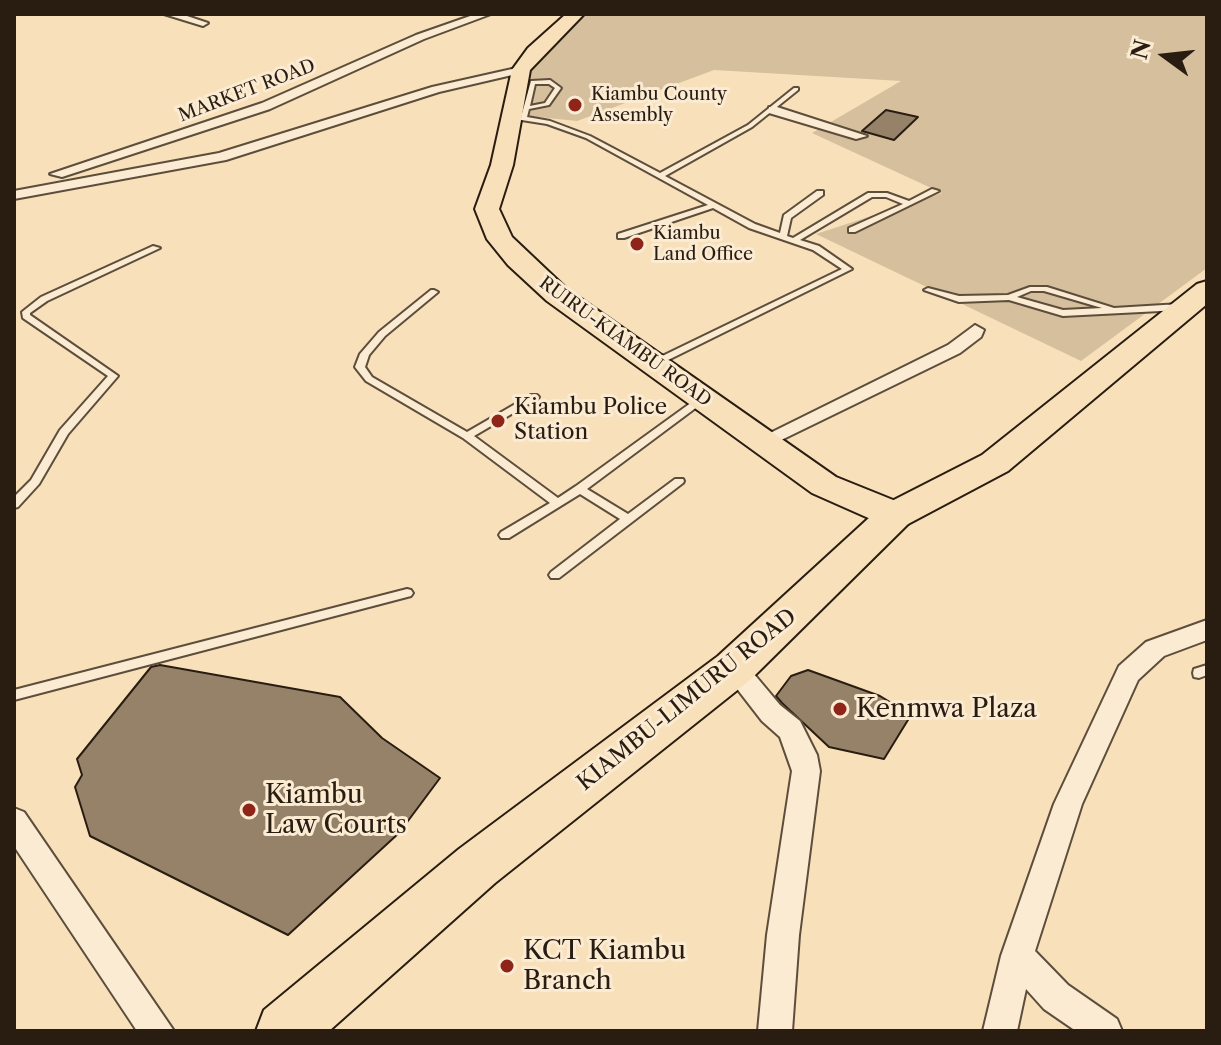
<!DOCTYPE html>
<style>
body{margin:0}
#map{position:relative;width:1221px;height:1045px;overflow:hidden;background:#f8e0ba;font-family:"Libre Caslon Text",serif}
canvas{display:block}
.frame{position:absolute;inset:0;border:16px solid #291c11;pointer-events:none}
.north{position:absolute;left:1125px;top:16px;width:80px;height:80px;-webkit-text-stroke:6px #faebd2;paint-order:stroke;rotate:285deg;font-size:22px;font-weight:700;line-height:32px;text-align:center;color:#291c11}
.north::after{content:'';display:block;margin:auto;width:28px;height:36px;background:#291c11;clip-path:polygon(50% 0,100% 100%,50% 72%,0 100%)}
</style>
<div id="map">
<canvas width="1221" height="1045"></canvas>
<div class="frame"></div>
<div class="north">N</div>
</div>
<script>
const context = document.querySelector('canvas').getContext('2d');
context.lineJoin = 'round';
function fillPath(path, color) {
  context.fillStyle = color;
  context.fill(path, 'evenodd');
}
function poly(rows) {
  const path = new Path2D();
  for (const r of rows) {
    path.moveTo(r[0], r[1]);
    for (let i = 2; i < r.length; i += 2) path.lineTo(r[i], r[i + 1]);
  }
  return path;
}
function trace(path, color, width, dash) {
  context.strokeStyle = color;
  context.lineWidth = width;
  context.lineCap = dash ? 'butt' : 'round';
  context.setLineDash(dash || []);
  context.stroke(path);
}
function drawText(font, color, halo, rows, align = 'center') {
  context.font = font + ' "Libre Caslon Text",serif';
  context.lineWidth = 6;
  context.setLineDash([]);
  context.textBaseline = 'middle';
  context.strokeStyle = halo;
  context.fillStyle = color;
  for (const [text, x, y, turn = 0] of rows) {
    context.save();
    context.translate(x, y);
    context.rotate((+turn || 0) * Math.PI / 180);
    context.textAlign = isNaN(turn) ? turn : align;
    if (halo) context.strokeText(text, 0, 0);
    context.fillText(text, 0, 0);
    context.restore();
  }
}
const green = poly([
 [585,14,1207,14,1207,268,1081,361,816,234,942,193,812,133,901,81,714,70,577,121,518,115,532,67]
]);
const building = poly([
 [886,110,918,117,894,140,862,131,886,110],
 [160,665,340,697,382,738,440,778,399,833,288,935,90,836,75,787,82,775,77,759,151,667,160,665],
 [808,670,880,696,911,715,884,759,829,747,782,703,776,696,791,676,808,670]
]);
const service = poly([
 [550,80,561,88,549,105,529,109,527,117,550,121,590,136,660,173,748,125,794,88,798,88,798,90,752,127,665,176,755,224,780,233,784,215,817,191,823,191,823,195,791,218,787,236,793,238,868,193,887,193,909,201,932,189,939,191,855,232,849,232,849,228,903,204,886,197,872,197,800,240,819,246,852,269,658,365,652,365,652,361,842,269,813,250,749,228,713,208,624,238,618,238,618,234,708,205,586,138,547,124,509,118,509,116,511,115,521,117,531,81,550,80],
 [535,84,549,84,555,88,545,103,530,106,535,84],
 [153,246,160,248,47,301,30,313,30,315,118,376,68,434,39,484,18,507,14,508,14,497,31,480,60,430,108,376,23,318,22,312,41,297,153,246],
 [1030,287,1047,287,1114,308,1180,304,1184,307,1180,310,1063,316,1009,300,959,302,924,290,928,288,959,296,1008,295,1030,287],
 [1031,291,1044,291,1102,308,1063,310,1017,297,1031,291],
 [431,290,434,290,438,292,385,336,369,355,365,367,372,377,467,432,531,395,537,395,539,397,537,399,474,436,558,498,576,486,699,397,705,397,707,399,705,401,587,489,628,514,675,479,683,479,684,481,683,483,559,578,551,578,549,575,551,572,620,519,580,494,509,538,501,538,499,535,501,532,550,503,463,438,366,381,355,367,360,354,379,332,431,290],
 [407,589,411,590,413,593,411,596,14,700,14,690,407,589],
 [1207,665,1207,675,1199,678,1194,677,1193,673,1194,669,1207,665]
]);
const minor = poly([
 [164,14,181,14,208,23,203,26,164,14],
 [476,14,491,14,424,39,270,109,62,177,50,174,262,103,416,35,476,14],
 [521,67,525,72,439,92,226,160,14,199,14,191,219,153,432,87,521,67],
 [769,107,777,107,867,136,856,139,769,113,769,107],
 [975,325,984,330,981,337,960,353,771,445,757,445,754,441,948,345,975,325],
 [1207,620,1207,640,1164,656,1138,680,1082,804,1035,951,1068,985,1117,1019,1122,1031,1076,1031,1044,1009,1026,989,1017,1031,983,1031,1001,956,1054,804,1119,666,1146,642,1207,620],
 [734,658,743,661,780,705,800,721,817,755,820,771,799,935,792,1031,758,1031,767,935,792,771,780,737,762,721,721,668,725,661,734,658],
 [14,808,24,812,174,1031,137,1031,14,846,14,808]
]);
const primary = poly([
 [566,14,584,14,530,70,513,165,499,209,512,237,567,289,836,477,908,506,913,515,908,524,895,527,882,524,812,493,547,301,508,265,487,239,475,209,491,165,512,70,528,48,566,14]
]);
const trunk = poly([
 [1207,281,1207,304,1008,471,908,524,750,680,495,883,329,1031,256,1031,264,1010,459,849,718,656,882,506,982,455,1197,284,1207,281]
]);
const markers = [
 [575,105,8,"#8f2418"],
 [637,244,8,"#8f2418"],
 [498,421,8,"#8f2418"],
 [840,709,8,"#8f2418"],
 [249,810,8,"#8f2418"],
 [507,966,8,"#8f2418"]
];
const farStreetnames = [
 ["MARKET ROAD",247,91,-21],
 ["RUIRU-KIAMBU ROAD",625,342,36]
];
const farPoinames = [
 ["Kiambu County",591,95],
 ["Assembly",591,116],
 ["Kiambu",653,234],
 ["Land Office",653,255]
];
const poiNames = [
 ["Kiambu Police",514,408],
 ["Station",514,433]
];
const streetNames = [
 ["KIAMBU-LIMURU ROAD",687,700,-39]
];
const nearPoinames = [
 ["Kenmwa Plaza",856,709],
 ["Kiambu",265,795],
 ["Law Courts",265,825],
 ["KCT Kiambu",523,951],
 ["Branch",523,981]
];
fillPath(green, '#d5bf9d');
fillPath(building, '#958269');
trace(building, '#291c11', 2);
trace(service, '#5d4d3b', 4);
trace(minor, '#5d4d3b', 4);
trace(primary, '#291c11', 4);
trace(trunk, '#291c11', 4);
fillPath(service, '#faebd2');
fillPath(minor, '#faebd2');
fillPath(primary, '#f8e0ba');
fillPath(trunk, '#f8e0ba');
for (const [x, y, r, color] of markers) {
  const dot = new Path2D();
  dot.arc(x, y, r, 0, 2 * Math.PI);
  context.fillStyle = color;
  context.fill(dot);
  trace(dot, '#faebd2', 3);
}
drawText('18px', '#291c11', '#faebd2', farStreetnames);
drawText('18px', '#291c11', '#faebd2', farPoinames, 'left');
drawText('22px', '#291c11', '#faebd2', poiNames, 'left');
drawText('22px', '#291c11', '#faebd2', streetNames);
drawText('26px', '#291c11', '#faebd2', nearPoinames, 'left');
</script>
